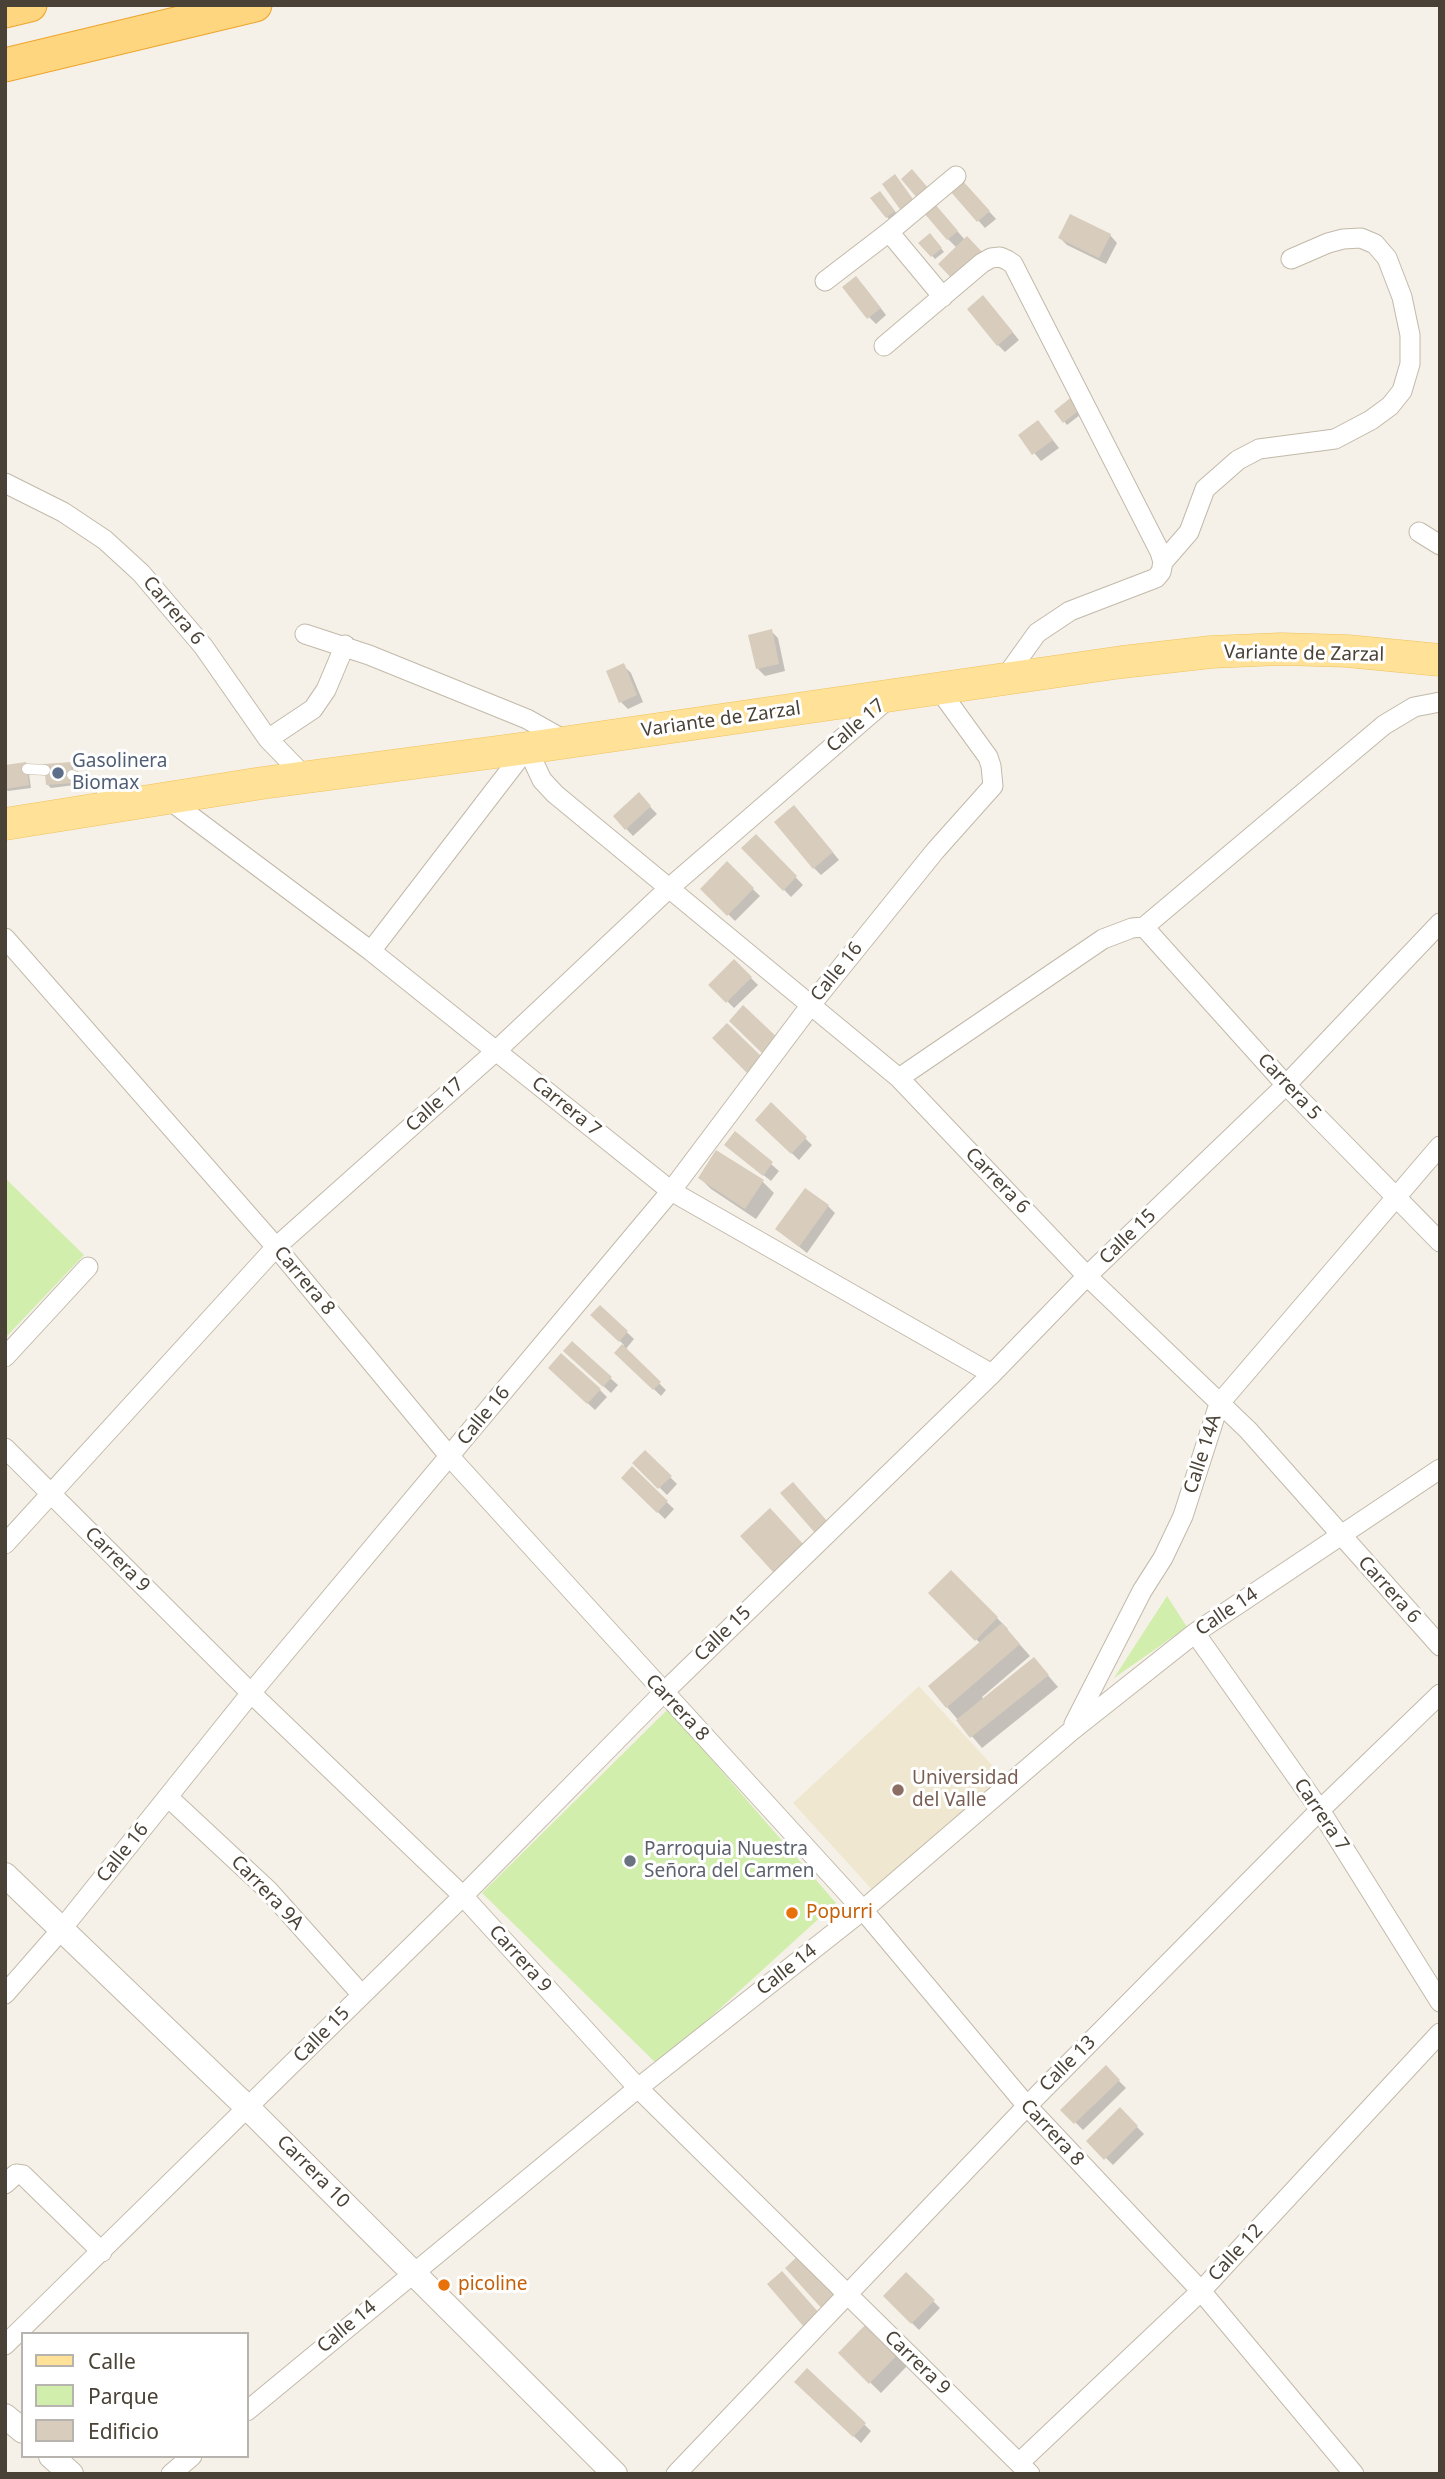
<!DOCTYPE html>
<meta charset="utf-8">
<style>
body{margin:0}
#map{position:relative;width:1445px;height:2479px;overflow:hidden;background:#f5f1e8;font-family:"Noto Sans",sans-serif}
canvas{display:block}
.frame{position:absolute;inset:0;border:7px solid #4a4236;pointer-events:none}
.legend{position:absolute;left:21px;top:2332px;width:228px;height:126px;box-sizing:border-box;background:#fff;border:2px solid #b7b3af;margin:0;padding:9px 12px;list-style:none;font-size:21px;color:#4a4236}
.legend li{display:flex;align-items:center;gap:14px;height:35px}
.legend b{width:35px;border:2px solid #b7b3af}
</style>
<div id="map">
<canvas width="1445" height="2479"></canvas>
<div class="frame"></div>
<ul class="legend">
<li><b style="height:9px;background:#ffe197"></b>Calle</li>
<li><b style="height:19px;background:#d1eead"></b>Parque</li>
<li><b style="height:19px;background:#d8cdbc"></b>Edificio</li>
</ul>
</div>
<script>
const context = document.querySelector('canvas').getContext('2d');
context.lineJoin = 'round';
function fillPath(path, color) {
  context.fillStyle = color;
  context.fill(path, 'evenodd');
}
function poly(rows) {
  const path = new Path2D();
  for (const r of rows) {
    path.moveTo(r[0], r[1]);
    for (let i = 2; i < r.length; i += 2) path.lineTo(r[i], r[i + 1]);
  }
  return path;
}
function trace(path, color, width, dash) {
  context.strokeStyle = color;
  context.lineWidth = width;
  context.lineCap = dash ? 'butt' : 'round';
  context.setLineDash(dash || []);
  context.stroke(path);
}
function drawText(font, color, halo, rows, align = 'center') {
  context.font = font + ' "Noto Sans",sans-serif';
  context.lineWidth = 6;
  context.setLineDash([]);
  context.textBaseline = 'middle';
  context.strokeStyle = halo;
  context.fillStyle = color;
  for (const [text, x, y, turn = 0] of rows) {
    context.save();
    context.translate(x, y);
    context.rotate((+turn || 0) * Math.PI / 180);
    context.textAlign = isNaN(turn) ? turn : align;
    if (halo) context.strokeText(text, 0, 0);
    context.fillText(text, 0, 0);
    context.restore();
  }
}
const education = poly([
 [919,1686,1003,1777,877,1895,793,1803]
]);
const green = poly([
 [5,1178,84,1255,5,1338],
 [1167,1596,1187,1627,1114,1678],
 [668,1709,836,1903,658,2065,482,1893]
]);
const shadow = poly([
 [969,189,996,219,985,228,952,191],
 [883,196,897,214,890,220,887,217],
 [942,213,965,240,957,248,948,239],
 [930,235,944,252,935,259,921,243],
 [1110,235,1117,243,1106,264,1067,245,1060,238],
 [863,285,886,315,876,324,869,317],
 [990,305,1019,340,1005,352,998,345],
 [1056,411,1085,411,1067,425],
 [1045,430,1059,448,1041,461,1020,436],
 [771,631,778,638,785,671,765,676,758,669],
 [624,666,631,673,643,702,628,709,621,702],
 [70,764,73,767,75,785,51,788,48,785],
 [28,767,31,788,8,791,5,788],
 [639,795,657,814,633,836,615,817],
 [801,814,839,860,821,875,814,868],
 [756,836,803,885,791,897,744,848],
 [727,864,760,896,735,921,703,889],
 [734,961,758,985,734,1008,711,985],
 [771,1105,812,1145,799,1160,757,1120],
 [736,1134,779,1171,771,1181,734,1152],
 [700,1178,763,1182,774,1193,756,1219,711,1189],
 [828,1206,835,1213,807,1253,777,1229],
 [600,1307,634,1339,625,1350,666,1390,661,1396,617,1353,624,1345,600,1322],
 [572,1344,618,1385,611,1393,572,1358],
 [557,1375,600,1390,607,1397,595,1410],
 [645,1452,677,1484,667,1495,635,1463],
 [632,1469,674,1509,665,1519,623,1478],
 [951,1572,1008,1629,1007,1630,1030,1656,982,1697,984,1700,1034,1659,1058,1687,982,1748,947,1707,980,1643,930,1593],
 [1106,2068,1126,2088,1083,2130,1063,2110],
 [1120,2110,1144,2134,1113,2165,1089,2141],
 [906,2274,940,2308,919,2330,885,2296],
 [868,2324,908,2365,881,2393,840,2353],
 [807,2370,871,2431,861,2443,796,2382]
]);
const building = poly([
 [912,169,929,189,917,198,901,179],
 [895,174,915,202,902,212,882,184],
 [962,180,990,211,977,222,950,191],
 [880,191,895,211,886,218,870,198],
 [935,204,958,231,947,240,924,213],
 [1070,214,1111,234,1099,258,1058,238],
 [930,233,942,248,931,257,918,243],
 [967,236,985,255,956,283,938,264],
 [856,276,881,308,867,319,842,287],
 [983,295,1013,332,997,346,967,309],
 [1074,395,1083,407,1063,423,1054,411],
 [1038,420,1053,440,1032,455,1018,435],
 [772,629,779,664,756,669,748,635],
 [624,663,637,695,619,703,606,671],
 [26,762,29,785,5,789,5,765],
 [71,762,73,783,46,785,44,764],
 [639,792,651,806,625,830,613,816],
 [794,805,833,852,813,869,774,822],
 [756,834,797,876,783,891,741,848],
 [727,861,754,888,727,916,700,889],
 [734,959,752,977,726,1003,708,985],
 [743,1005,780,1040,765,1056,729,1021],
 [727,1023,762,1057,747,1073,712,1038],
 [771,1102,807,1137,791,1154,755,1120],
 [735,1131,773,1162,763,1176,724,1145],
 [716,1150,764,1180,745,1209,698,1178],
 [805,1188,829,1205,799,1247,775,1229],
 [600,1305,628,1331,619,1342,590,1315],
 [572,1341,612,1377,603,1387,563,1351],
 [622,1344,661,1382,653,1390,614,1353],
 [561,1353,601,1389,587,1404,548,1368],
 [645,1450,672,1476,658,1489,632,1463],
 [632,1466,668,1501,657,1513,621,1478],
 [793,1482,828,1522,815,1533,780,1493],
 [770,1508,804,1545,774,1573,740,1536],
 [951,1570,998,1617,975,1641,928,1593],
 [1002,1623,1020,1644,946,1708,928,1686],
 [1034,1657,1049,1675,970,1738,956,1720],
 [1106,2065,1120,2080,1074,2124,1060,2110],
 [1120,2107,1138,2126,1104,2160,1086,2141],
 [800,2254,838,2297,824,2311,785,2268],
 [782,2271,820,2314,804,2327,767,2284],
 [906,2272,935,2300,911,2324,883,2296],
 [868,2322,899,2353,869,2384,838,2353],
 [807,2368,866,2423,853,2437,794,2382]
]);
const service = poly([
 [27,769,45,770],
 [72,775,98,787,113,799]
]);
const minor = poly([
 [825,281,889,232],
 [943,297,889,232,956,176],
 [884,346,982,263,991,258,1000,257,1007,260,1013,264,1160,552,1163,562,1161,572,1156,578,1070,611,1037,633,1004,679],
 [5,483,63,512,105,540,141,573,203,646,268,739,305,777],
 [1419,532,1440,545],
 [1163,562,1189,532,1205,489,1238,460,1259,449,1335,439,1371,420,1390,406,1402,391,1410,364,1410,335,1402,297,1387,258,1375,244,1361,238,1343,239,1328,243,1291,259],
 [305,634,369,655,527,719,566,741],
 [268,739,313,709,326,690,345,645],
 [168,799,371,951,671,1191,992,1374],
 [1144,927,1286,1085,1440,1242],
 [5,938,276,1247,450,1457,863,1910,1027,2106,1201,2291,1354,2474],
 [371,951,527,748,542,780,555,794,899,1078,1087,1276,1248,1430,1440,1646],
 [899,1078,1103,939,1132,928,1144,927,1384,725,1414,707,1440,702],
 [5,1357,88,1267],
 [5,1448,251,1693,463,1896,638,2088,1030,2474],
 [5,1544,276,1247,496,1051,668,889,889,698],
 [1195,1633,1320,1810,1440,2002],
 [1074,1724,1142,1591,1163,1558,1183,1516,1219,1404,1440,1146],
 [168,1797,269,1891,362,1995],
 [5,1994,61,1930,251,1693,671,1191,810,1006,935,851,993,786,991,766,988,757,938,688],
 [5,2184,16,2174,23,2175,102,2252],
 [5,2345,463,1896,663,1693,992,1374,1087,1276,1286,1085,1440,923],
 [247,2411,638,2088,863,1910,1070,1732,1195,1633,1440,1469],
 [1020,2462,1201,2291,1440,2033],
 [171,2474,192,2456],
 [676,2474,1027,2106,1320,1810,1440,1694]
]);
const tertiary = poly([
 [5,1875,249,2109,615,2474],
 [5,2416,23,2431],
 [51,2456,71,2474]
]);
const primary = poly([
 [5,824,262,783,527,748,1122,662,1211,652,1281,649,1347,651,1440,660]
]);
const trunk = poly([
 [5,11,30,5],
 [5,65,255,5]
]);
const markers = [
 [58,773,7,"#5c6f8a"],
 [898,1790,7,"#8d6e63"],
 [630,1861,7,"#6b7280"],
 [792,1913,7,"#e8710a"],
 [444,2285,7,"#e8710a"]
];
const streetNames = [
 ["Carrera 6",173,611,50],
 ["Variante de Zarzal",1304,654,1],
 ["Variante de Zarzal",721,720,-8],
 ["Calle 17",856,726,-41],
 ["Calle 16",837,972,-51],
 ["Carrera 5",1289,1087,47],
 ["Calle 17",435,1105,-42],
 ["Carrera 7",566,1107,39],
 ["Carrera 6",997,1181,46],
 ["Calle 15",1128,1237,-44],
 ["Carrera 8",304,1281,50],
 ["Calle 16",484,1416,-50],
 ["Calle 14A",1203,1454,-72],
 ["Carrera 9",117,1560,45],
 ["Carrera 6",1389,1590,48],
 ["Calle 14",1227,1612,-34],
 ["Calle 15",723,1634,-44],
 ["Carrera 8",677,1708,47],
 ["Carrera 7",1321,1815,56],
 ["Calle 16",123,1853,-51],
 ["Carrera 9A",267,1893,46],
 ["Carrera 9",520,1959,48],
 ["Calle 14",787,1970,-38],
 ["Calle 15",322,2035,-45],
 ["Calle 13",1068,2064,-45],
 ["Carrera 8",1052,2133,47],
 ["Carrera 10",313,2172,45],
 ["Calle 12",1236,2253,-47],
 ["Calle 14",347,2327,-40],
 ["Carrera 9",917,2363,44]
];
const serviceNames = [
 ["Gasolinera",72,762],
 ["Biomax",72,784]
];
const educationNames = [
 ["Universidad",912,1779],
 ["del Valle",912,1801]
];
const worshipNames = [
 ["Parroquia Nuestra",644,1850],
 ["Señora del Carmen",644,1872]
];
const foodNames = [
 ["Popurri",806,1913],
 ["picoline",458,2285]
];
fillPath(education, '#f0e7d0');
fillPath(green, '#d1eead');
fillPath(shadow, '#0003');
fillPath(building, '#d8cdbc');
trace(service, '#c2b9a9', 11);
trace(minor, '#c2b9a9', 21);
trace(tertiary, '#c2b9a9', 26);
trace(primary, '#f0c25b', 33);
trace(trunk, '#eda42a', 35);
trace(service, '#fff', 10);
trace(minor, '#fff', 19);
trace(tertiary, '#fff', 24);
trace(primary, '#ffe197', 32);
trace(trunk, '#ffd680', 33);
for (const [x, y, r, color] of markers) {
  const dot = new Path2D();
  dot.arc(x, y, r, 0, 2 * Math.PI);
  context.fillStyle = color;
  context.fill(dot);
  trace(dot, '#fff', 2.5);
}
drawText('19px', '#4a4236', '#fff', streetNames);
drawText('19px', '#4e5e75', '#fff', serviceNames, 'left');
drawText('19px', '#785e54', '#fff', educationNames, 'left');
drawText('19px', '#5b616d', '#fff', worshipNames, 'left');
drawText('19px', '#c56008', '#fff', foodNames, 'left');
</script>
